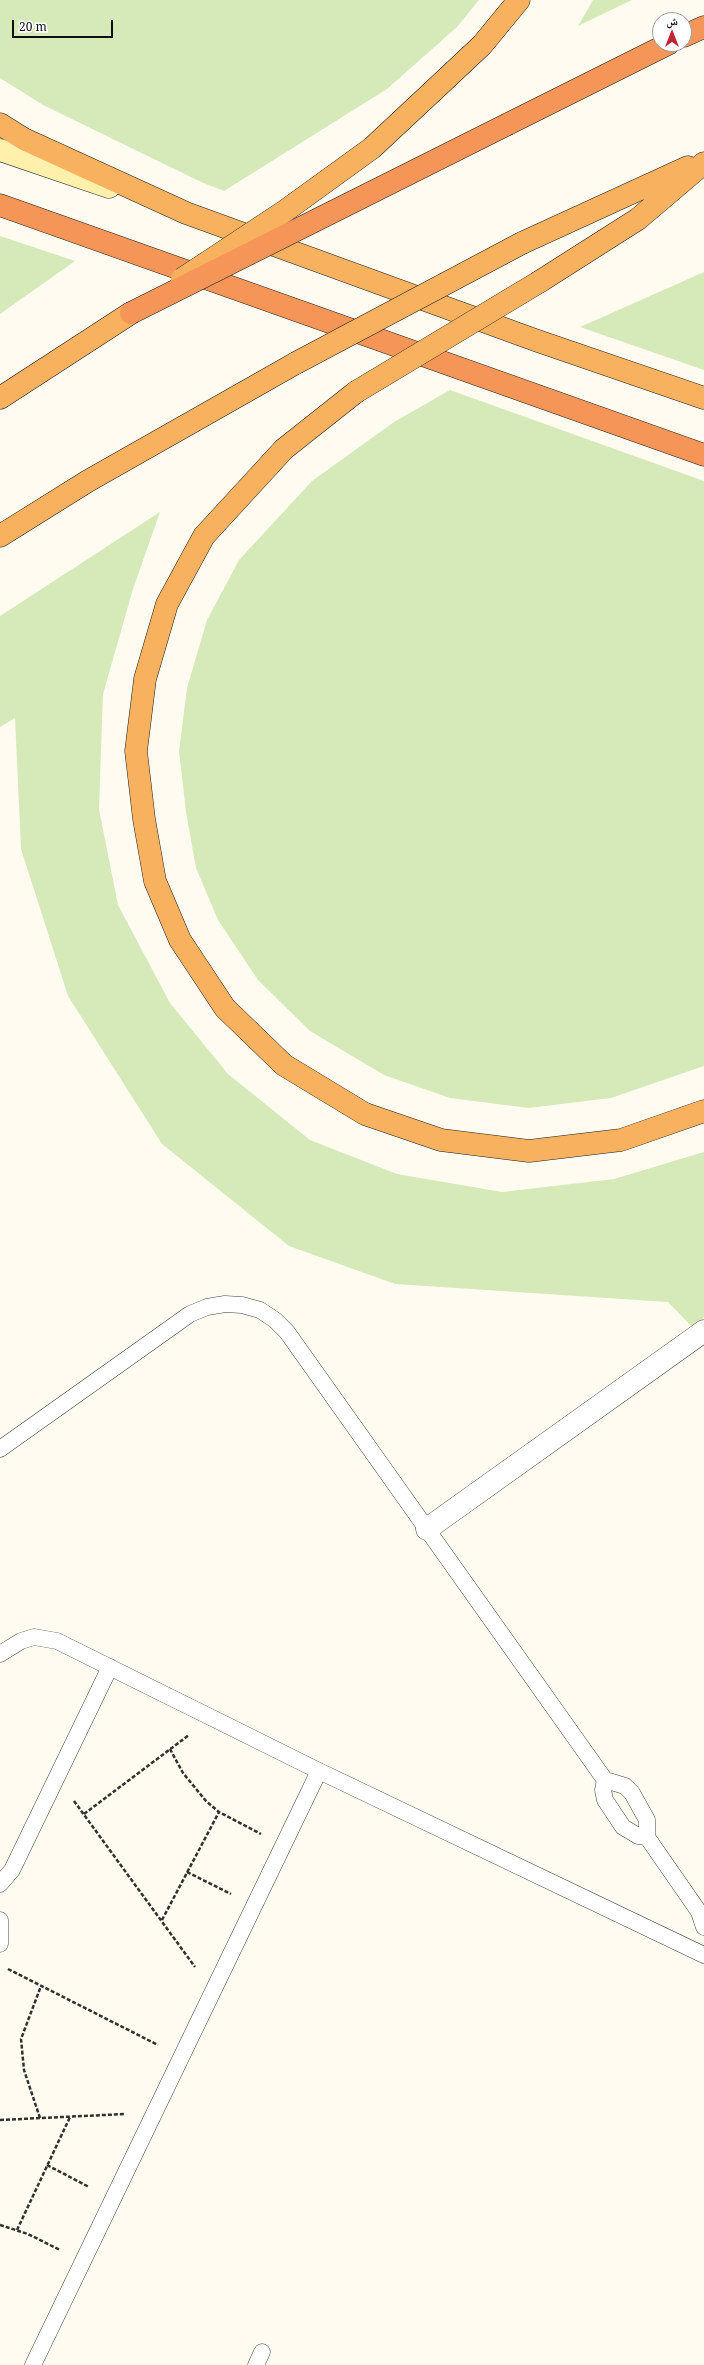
<!DOCTYPE html>
<meta charset="utf-8">
<style>
body{margin:0}
#map{position:relative;width:704px;height:2365px;overflow:hidden;background:#fffbf0;font-family:"Noto Serif","Noto Naskh Arabic",serif}
canvas{display:block}
.north{position:absolute;left:652px;top:12px;width:40px;height:40px;box-sizing:border-box;background:#fff;border:1px solid #9f9f9f;border-radius:50%;rotate:0deg;font-size:11px;font-weight:700;line-height:16px;text-align:center;color:#0f0f0f}
.north::after{content:'';display:block;margin:auto;width:14px;height:18px;background:#c02536;clip-path:polygon(50% 0,100% 100%,50% 72%,0 100%)}
.scale{position:absolute;left:12px;top:20px;width:101px;height:18px;box-sizing:border-box;border:2px solid #0f0f0f;border-top:0;padding-left:5px;font-size:12px;line-height:14px;white-space:nowrap;color:#0f0f0f;-webkit-text-stroke:3px #fff;paint-order:stroke}
</style>
<div id="map">
<canvas width="704" height="2365"></canvas>
<div class="north">ش</div>
<div class="scale">20 m</div>
</div>
<script>
const context = document.querySelector('canvas').getContext('2d');
context.lineJoin = 'round';
function fillPath(path, color) {
  context.fillStyle = color;
  context.fill(path, 'evenodd');
}
function poly(rows) {
  const path = new Path2D();
  for (const r of rows) {
    path.moveTo(r[0], r[1]);
    for (let i = 2; i < r.length; i += 2) path.lineTo(r[i], r[i + 1]);
  }
  return path;
}
function trace(path, color, width, dash) {
  context.strokeStyle = color;
  context.lineWidth = width;
  context.lineCap = dash ? 'butt' : 'round';
  context.setLineDash(dash || []);
  context.stroke(path);
}
const green = poly([
 [0,0,479,0,457,27,387,89,224,191,201,182,43,105,0,78],
 [593,0,632,0,578,26],
 [0,236,75,261,0,314],
 [704,272,704,370,580,327],
 [450,390,704,481,704,1066,611,1098,529,1108,450,1098,384,1075,310,1031,258,980,218,920,196,868,186,812,179,751,187,688,207,620,239,560,312,481,394,422],
 [160,512,133,589,103,694,99,809,118,905,170,1003,228,1074,310,1140,397,1174,502,1192,614,1179,704,1152,704,1317,694,1329,668,1302,395,1284,289,1246,162,1144,68,996,21,849,15,718,0,727,0,616]
]);
const path = poly([
 [170,1749,183,1773,206,1801,219,1812,261,1834],
 [74,1801,195,1967],
 [84,1814,189,1735],
 [187,1872,231,1894],
 [162,1920,219,1812],
 [8,1969,158,2045],
 [40,2118,24,2070,21,2039,41,1986],
 [0,2120,125,2114],
 [47,2165,89,2187],
 [0,2225,28,2234,60,2250],
 [17,2230,70,2117]
]);
const service = poly([
 [0,1449,190,1314,207,1307,225,1304,242,1305,260,1310,275,1320,287,1332,605,1780,603,1790,605,1800,623,1827,638,1836,647,1837],
 [0,1654,21,1641,34,1637,57,1641,319,1771,704,1955],
 [605,1780,625,1786,632,1793,647,1820,647,1837,699,1912,704,1927],
 [0,1884,12,1870,110,1667],
 [0,1920,0,1944],
 [33,2365,319,1771],
 [256,2365,262,2352]
]);
const minor = poly([
 [427,1529,704,1331]
]);
const secondary = poly([
 [0,150,109,187]
]);
const trunk = poly([
 [433,91,482,45,519,0],
 [0,124,24,139,186,213,535,340,704,398],
 [522,243,688,167],
 [539,282,638,219,704,163],
 [356,392,284,449,204,536,167,604,145,679,136,751,144,819,155,881,180,940,225,1008,284,1065,365,1114,441,1140,529,1151,621,1140,704,1111],
 [0,398,131,313],
 [0,536,88,481,296,363]
]);
const motorway = poly([
 [684,36,704,27],
 [508,124,668,44],
 [0,205,704,455]
]);
const trunkBridge = poly([
 [182,279,285,211,372,148,433,91],
 [296,363,522,243],
 [356,392,539,282]
]);
const motorwayBridge = poly([
 [131,313,508,124]
]);
fillPath(green, '#d6eab9');
trace(service, '#424242', 17);
trace(minor, '#424242', 23);
trace(secondary, '#313131', 23);
trace(trunk, '#202020', 23);
trace(motorway, '#202020', 23);
trace(path, '#313131', 2.5, [4, 2]);
trace(service, '#fff', 16);
trace(minor, '#fff', 22);
trace(secondary, '#fff0ab', 22);
trace(trunk, '#f7b15f', 22);
trace(motorway, '#f59658', 22);
trace(trunkBridge, '#202020', 23, []);
trace(motorwayBridge, '#202020', 23, []);
trace(trunkBridge, '#f7b15f', 22);
trace(motorwayBridge, '#f59658', 22);
</script>
